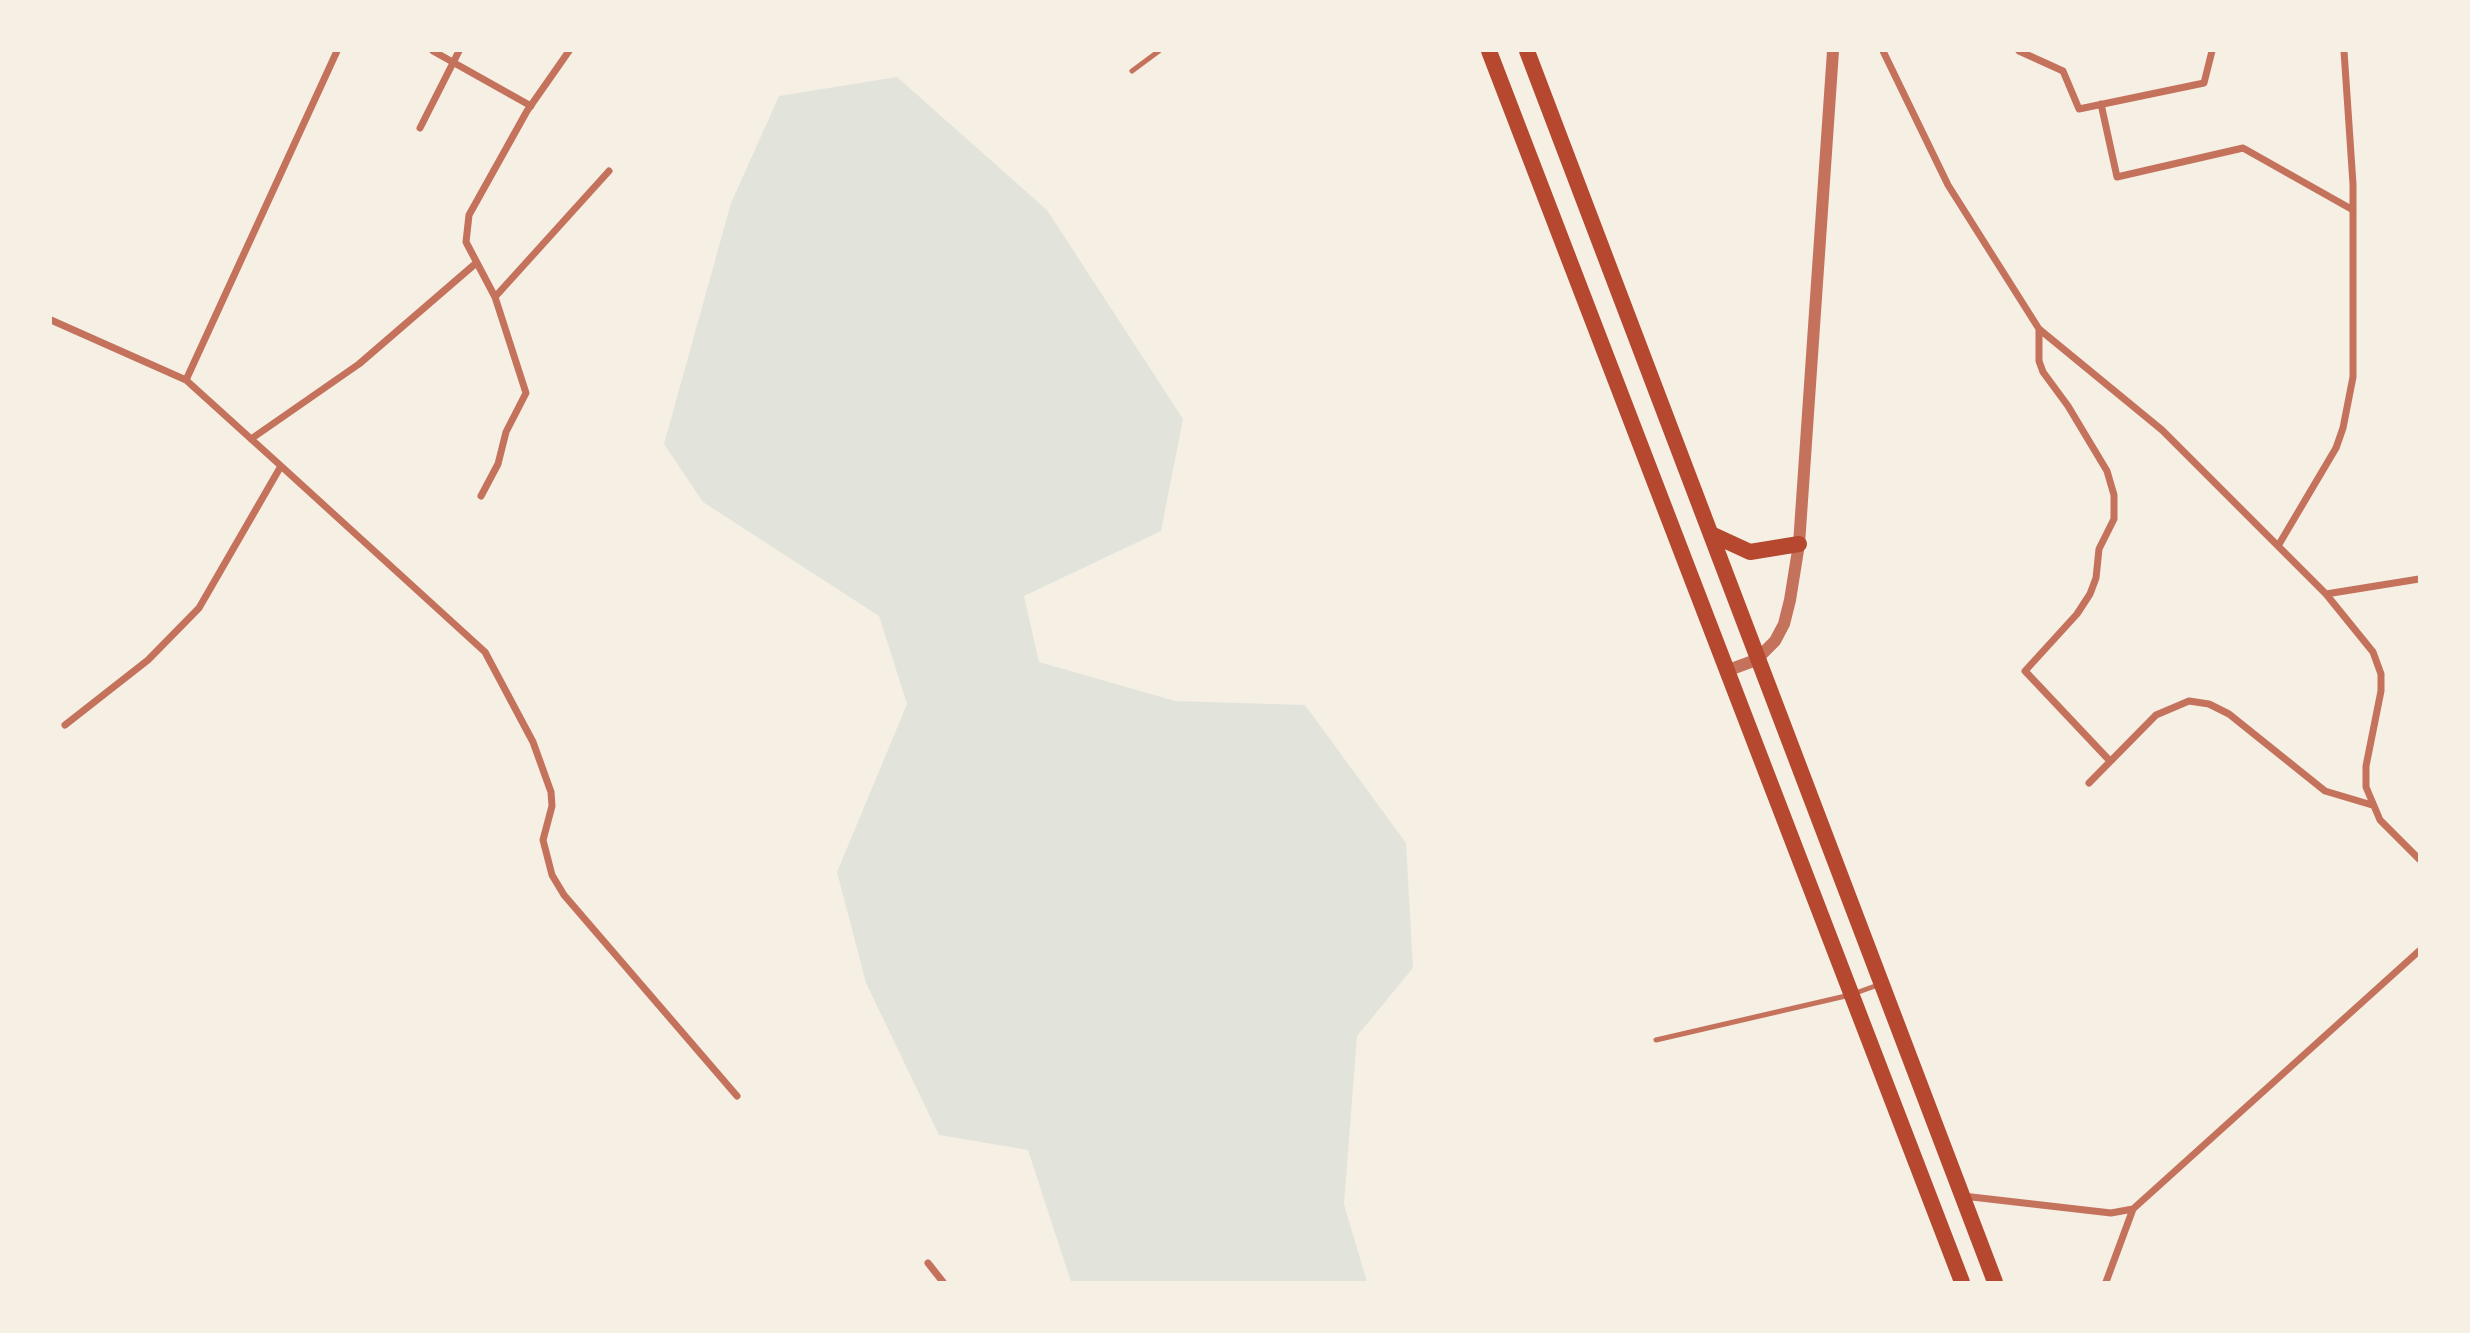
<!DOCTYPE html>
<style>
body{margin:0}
#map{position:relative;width:2470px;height:1333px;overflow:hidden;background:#f6efe4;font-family:Rubik,sans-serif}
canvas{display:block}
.frame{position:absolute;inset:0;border:52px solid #f6efe4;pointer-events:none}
</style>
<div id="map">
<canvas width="2470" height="1333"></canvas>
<div class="frame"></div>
</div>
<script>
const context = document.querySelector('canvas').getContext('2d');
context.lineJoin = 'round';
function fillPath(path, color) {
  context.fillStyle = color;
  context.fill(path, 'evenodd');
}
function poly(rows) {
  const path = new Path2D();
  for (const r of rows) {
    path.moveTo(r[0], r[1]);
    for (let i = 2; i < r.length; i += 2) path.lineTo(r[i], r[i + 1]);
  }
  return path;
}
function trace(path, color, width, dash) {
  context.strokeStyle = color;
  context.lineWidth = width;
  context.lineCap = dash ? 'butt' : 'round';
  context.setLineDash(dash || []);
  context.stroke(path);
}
const green = poly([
 [897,77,1047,210,1183,419,1161,531,1024,596,1039,662,1175,701,1305,705,1406,843,1413,968,1357,1036,1344,1204,1367,1282,1071,1282,1028,1150,939,1135,866,983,837,872,907,704,879,616,703,502,664,444,731,203,779,96]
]);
const service = poly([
 [1132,71,1159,51],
 [1656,1040,1850,995,1878,985]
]);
const minor = poly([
 [433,51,531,106],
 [1883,51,1948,185,2039,329,2162,430,2326,594,2373,652,2381,674,2381,691,2366,766,2366,787,2380,820,2419,859],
 [2019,51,2063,71,2079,109,2204,83,2212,51],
 [2101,104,2117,177,2243,148,2353,210],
 [420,128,459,51],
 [495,297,609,171],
 [51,320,186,380,281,466,199,608,148,660,65,725],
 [2039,329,2039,361,2043,372,2068,406,2107,471,2114,495,2114,519,2099,549,2096,578,2090,594,2077,614,2025,671,2110,761],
 [186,380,337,51],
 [251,439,359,364,475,264],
 [281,466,485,652,533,742,551,792,552,806,543,840,552,875,564,895,737,1096],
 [481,496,498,464,506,432,526,393,495,297,466,242,469,215,527,111,569,51],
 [2278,546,2336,448,2343,428,2353,377,2353,184,2344,51],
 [2326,594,2419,579],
 [2089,783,2156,715,2189,701,2209,704,2229,714,2325,791,2372,805],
 [1963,1196,2111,1213,2133,1209],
 [928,1263,943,1282],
 [2106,1282,2133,1209,2419,951]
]);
const tertiary = poly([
 [1726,671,1756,660,1775,641,1784,624,1790,600,1799,544,1833,51]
]);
const primary = poly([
 [1489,51,1962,1282],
 [1527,51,1995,1282],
 [1711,534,1750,552,1799,544]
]);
fillPath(green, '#e2e4dc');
trace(service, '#c5725c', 5);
trace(minor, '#c5725c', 7);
trace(tertiary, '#c5725c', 12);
trace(primary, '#b5482f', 16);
</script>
